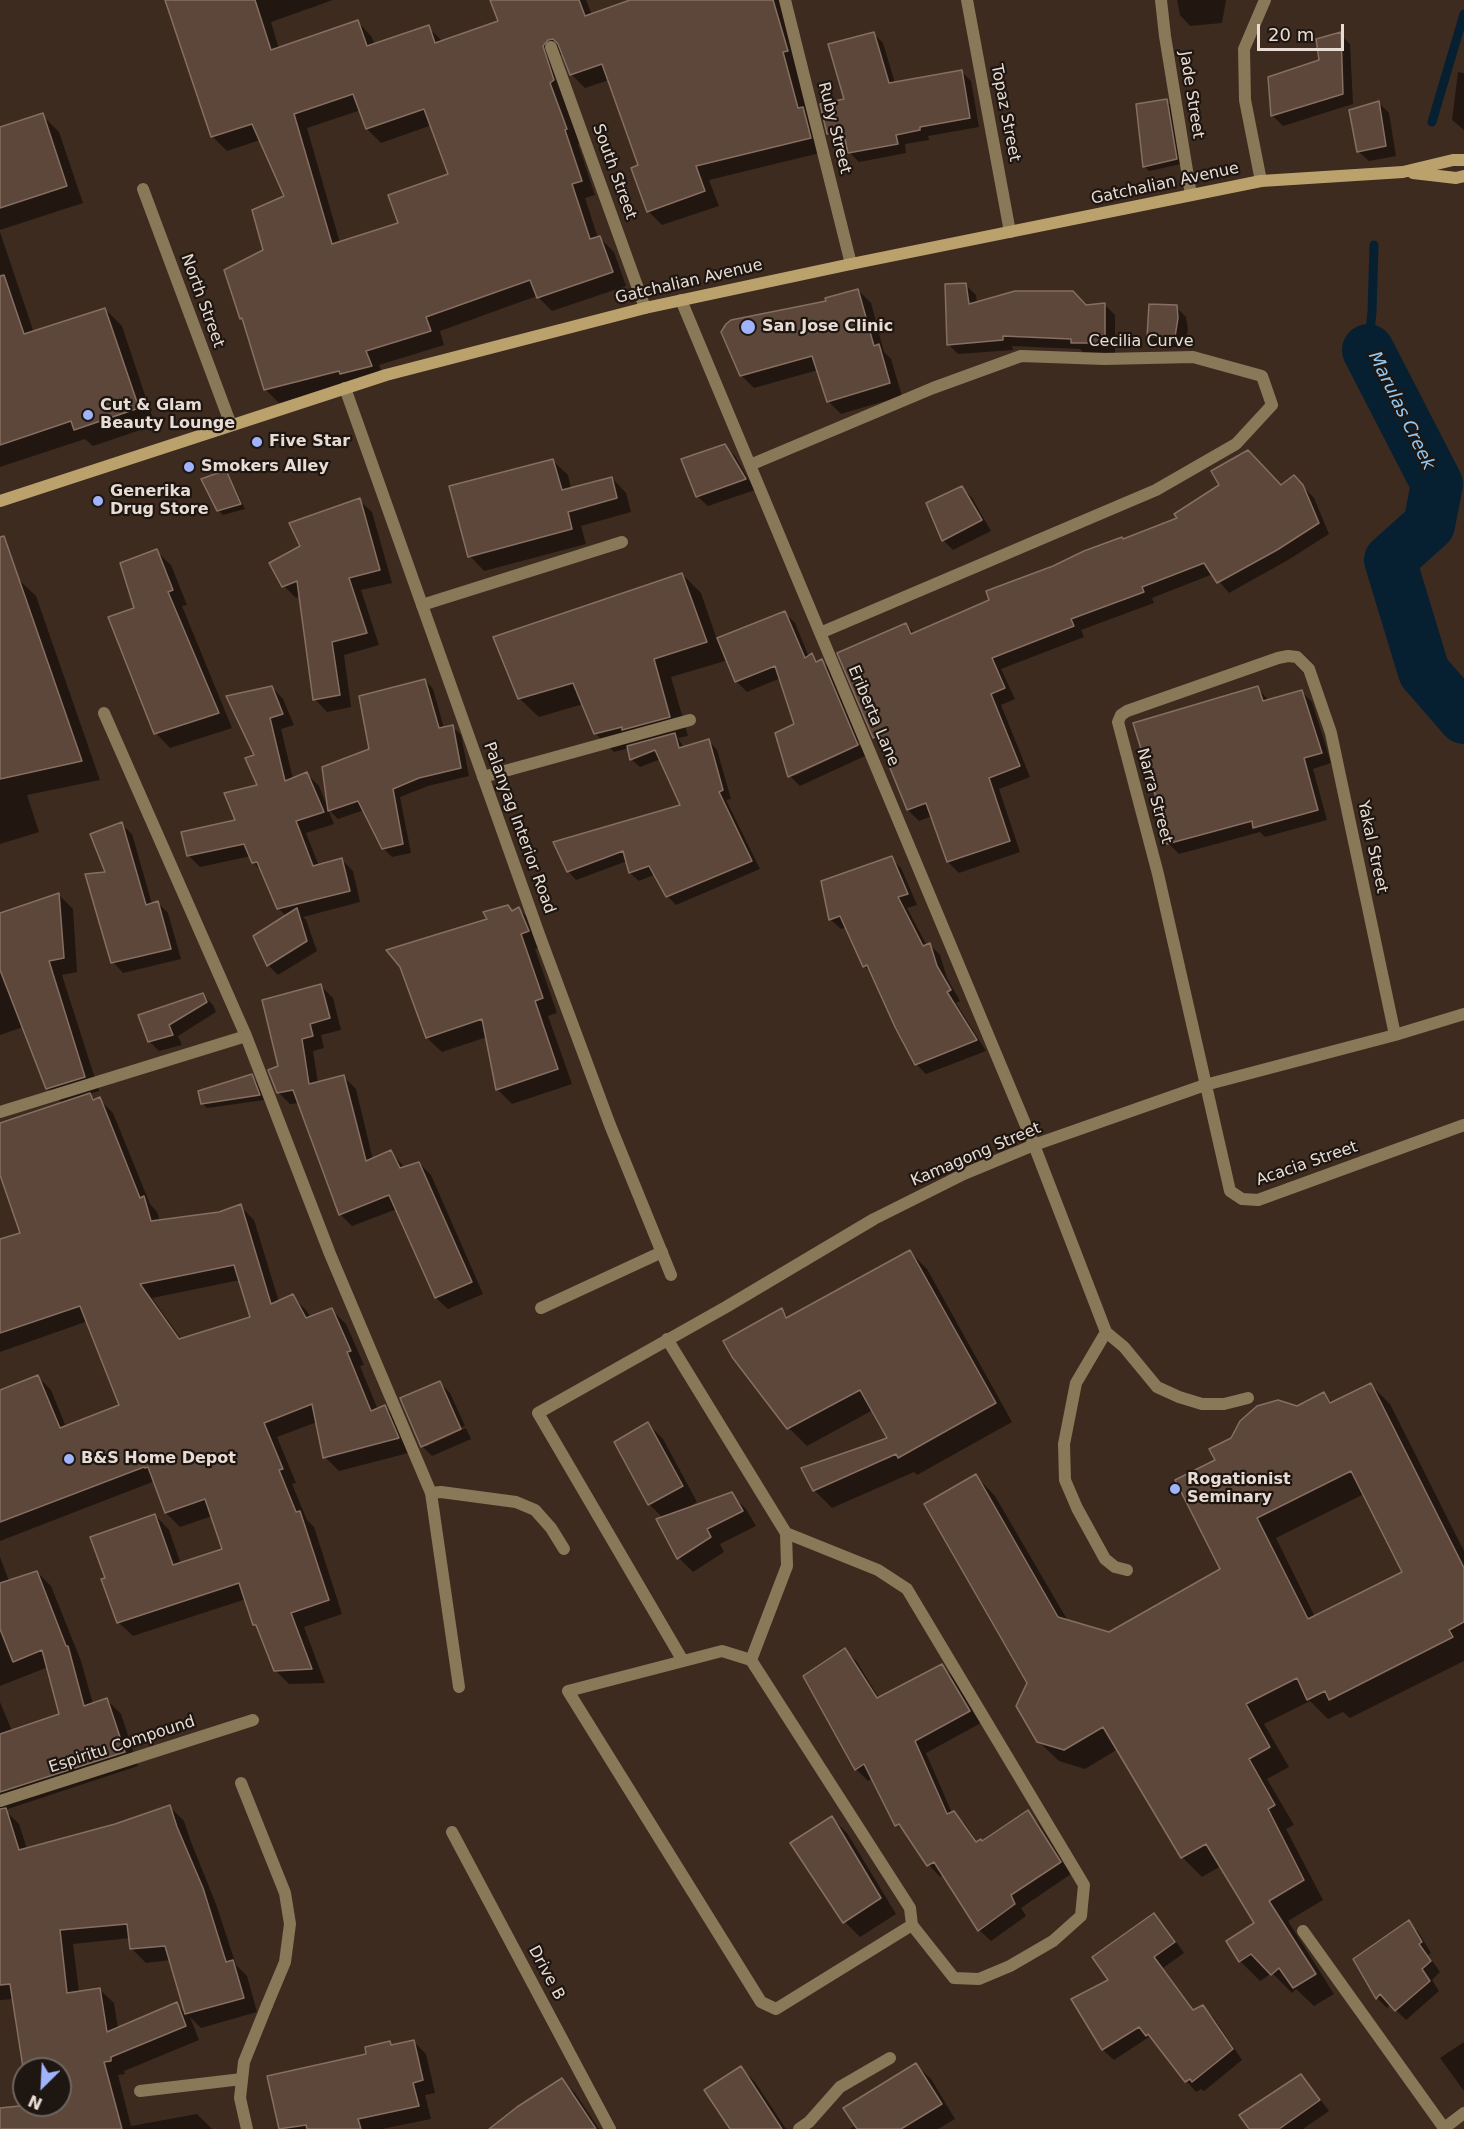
<!DOCTYPE html>
<style>
body{margin:0}
#map{position:relative;width:1464px;height:2129px;overflow:hidden;background:#3e2b1f;font-family:"DejaVu Sans",sans-serif}
canvas{display:block}
.north{position:absolute;left:12px;top:2057px;width:60px;height:60px;box-sizing:border-box;background:#1e1610;border:2px solid #6f655f;border-radius:50%;rotate:204deg;font-size:16px;font-weight:700;line-height:24px;text-align:center;color:#e9dcd5}
.north::after{content:'';display:block;margin:auto;width:21px;height:27px;background:#a0b3fd;clip-path:polygon(50% 0,100% 100%,50% 72%,0 100%)}
.scale{position:absolute;left:1257px;top:24px;width:87px;height:27px;box-sizing:border-box;border:3px solid #e9dcd5;border-top:0;padding-left:8px;font-size:18px;line-height:21px;white-space:nowrap;color:#e9dcd5;-webkit-text-stroke:4px #1e1610;paint-order:stroke}
</style>
<div id="map">
<canvas width="1464" height="2129"></canvas>
<div class="north">N</div>
<div class="scale">20 m</div>
</div>
<script>
const context = document.querySelector('canvas').getContext('2d');
context.lineJoin = 'round';
function fillPath(path, color) {
  context.fillStyle = color;
  context.fill(path, 'evenodd');
}
function poly(rows) {
  const path = new Path2D();
  for (const r of rows) {
    path.moveTo(r[0], r[1]);
    for (let i = 2; i < r.length; i += 2) path.lineTo(r[i], r[i + 1]);
  }
  return path;
}
function trace(path, color, width, dash) {
  context.strokeStyle = color;
  context.lineWidth = width;
  context.lineCap = dash ? 'butt' : 'round';
  context.setLineDash(dash || []);
  context.stroke(path);
}
function drawText(font, color, halo, rows, align = 'center') {
  context.font = font + ' "DejaVu Sans",sans-serif';
  context.lineWidth = 4.5;
  context.setLineDash([]);
  context.textBaseline = 'middle';
  context.strokeStyle = halo;
  context.fillStyle = color;
  for (const [text, x, y, turn = 0] of rows) {
    context.save();
    context.translate(x, y);
    context.rotate((+turn || 0) * Math.PI / 180);
    context.textAlign = isNaN(turn) ? turn : align;
    if (halo) context.strokeText(text, 0, 0);
    context.fillText(text, 0, 0);
    context.restore();
  }
}
const shadow = poly([
 [167,0,333,0,271,22,279,49,357,21,371,36,375,45,428,27,443,42,500,22,492,0,586,0,592,15,635,0,784,0,824,152,709,180,719,206,662,225,648,211,640,166,609,80,585,88,571,74,563,52,556,61,581,143,578,144,595,195,585,198,598,238,600,238,614,252,626,286,552,311,537,296,440,331,444,345,379,365,385,380,354,385,279,403,265,389,245,322,241,318,286,197,260,140,227,151,213,137],
 [361,110,367,129,381,143,432,125,450,175,399,224,340,243,307,128],
 [1177,0,1226,0,1222,23,1190,26,1180,15],
 [873,33,883,43,895,83,961,71,971,81,979,127,928,136,929,140,905,144,906,153,859,162,849,152,846,141,838,143,828,133,845,101],
 [1340,34,1350,44,1353,104,1283,126,1273,116,1270,78,1320,61],
 [1458,72,1464,73,1464,130,1452,120],
 [1166,101,1171,105,1181,164,1149,171,1145,167,1137,105],
 [1379,103,1389,113,1396,156,1369,161,1358,151],
 [42,115,59,132,83,203,0,230,0,129],
 [0,232,34,333,105,309,122,326,155,425,93,446,85,439,0,467],
 [966,285,976,295,977,304,1086,306,1105,305,1115,315,1115,353,1083,352,1080,349,1012,346,1013,350,958,354,948,344],
 [858,290,871,303,884,352,891,359,902,396,841,414,828,401,818,370,754,388,741,375,828,302],
 [1176,307,1186,317,1188,329,1185,347,1159,347,1148,337],
 [725,446,735,456,755,490,708,506,697,496],
 [553,461,568,475,571,489,612,478,626,493,631,512,581,526,586,544,484,571,470,556],
 [226,472,230,477,245,509,223,515,218,510],
 [1294,477,1314,498,1329,534,1288,560,1229,593,1213,574,1152,598,1154,603,1081,630,1084,637,1001,669,1015,699,1001,705,1030,777,999,789,1020,852,959,873,948,862,932,816,919,821,908,810,883,745,874,737,906,625,915,634,1124,540,1281,486],
 [962,487,972,498,991,531,953,550,943,540],
 [359,500,372,512,392,583,361,590,379,645,344,655,351,707,327,712,315,699,301,596,296,598,284,586,302,546],
 [156,551,171,565,187,605,182,606,232,728,170,748,156,733,136,609],
 [682,574,701,593,717,640,784,612,795,623,809,657,812,655,819,663,822,661,832,671,861,741,794,773,794,776,862,744,867,755,800,786,790,776,796,725,781,678,747,692,737,682,725,654,723,655,725,661,671,677,688,736,678,738,684,748,709,741,717,750,731,799,726,800,760,869,676,905,668,897,656,874,639,881,630,873,627,861,576,880,568,871,682,806,661,759,640,767,631,759,629,748,614,752,595,733,583,704,539,717,520,699,495,637],
 [17,578,36,596,100,780,27,795,39,832,0,844,0,580],
 [425,680,433,689,444,728,452,726,461,735,469,776,428,786,400,797,411,853,392,857,383,848,364,810,338,819,328,809],
 [272,687,283,699,294,725,281,729,293,779,307,774,319,786,334,824,306,833,319,866,341,859,353,871,360,902,303,917,306,920,317,951,278,975,268,965,286,916,278,908,263,873,253,862,251,856,200,867,188,855,237,821,259,786,256,756],
 [1258,688,1269,701,1302,692,1312,702,1331,763,1313,769,1327,820,1265,837,1260,832,1179,854,1168,843],
 [121,824,132,834,152,904,158,903,168,913,181,959,123,973,113,962,107,873],
 [891,858,901,868,917,905,907,908,927,946,930,945,940,955,947,978,960,1001,956,1003,986,1051,926,1074,916,1064,873,974,864,966,847,927,841,929,830,919],
 [59,895,73,909,77,972,62,975,99,1091,89,1094,96,1100,99,1099,113,1113,150,1204,157,1212,160,1222,219,1213,240,1206,254,1220,279,1302,292,1296,306,1310,311,1318,332,1310,346,1324,364,1365,360,1366,378,1410,385,1407,399,1421,412,1452,339,1471,325,1457,317,1422,277,1437,296,1483,292,1484,307,1520,314,1527,342,1614,304,1627,325,1683,289,1684,275,1670,260,1630,255,1625,246,1599,133,1636,118,1622,155,1515,169,1530,181,1564,224,1549,212,1516,180,1527,166,1513,155,1481,0,1541,0,1391,37,1376,51,1390,66,1427,121,1405,88,1321,0,1352,0,1241,22,1234,0,1170,0,1125,63,1104,47,1088,23,1027,0,1035,0,915],
 [240,1280,252,1318,182,1340,152,1298],
 [519,909,534,924,543,946,535,949,557,1013,548,1016,572,1084,512,1104,497,1089,487,1037,442,1052,427,1038,402,966],
 [321,986,333,998,341,1030,321,1035,324,1048,313,1051,318,1083,344,1077,356,1089,373,1160,391,1152,405,1168,419,1163,431,1175,483,1294,448,1309,436,1298,397,1209,352,1226,340,1214,300,1103,290,1104,278,1092,280,1067],
 [203,995,213,1005,216,1012,178,1036,182,1045,159,1051,149,1041],
 [252,1076,256,1081,264,1100,207,1108,203,1104],
 [909,1251,927,1269,1012,1422,917,1475,914,1472,832,1508,814,1490,889,1439,873,1410,807,1446,789,1428,782,1310,789,1318],
 [440,1383,450,1393,465,1426,425,1443,425,1447,466,1428,471,1439,432,1456,422,1446],
 [1371,1385,1390,1404,1464,1551,1464,1661,1350,1718,1343,1712,1328,1719,1310,1701,1264,1724,1289,1767,1267,1779,1294,1825,1286,1829,1323,1900,1288,1921,1334,1994,1314,2006,1296,1989,1292,1993,1272,1973,1260,1981,1240,1961,1228,1942,1256,1923,1221,1866,1202,1877,1182,1857,1118,1749,1085,1769,1059,1761,1038,1741,1028,1683,976,1476,995,1496,1068,1621,1109,1634,1222,1570,1217,1461,1297,1408,1324,1394,1333,1403],
 [1364,1494,1404,1572,1315,1617,1276,1538],
 [648,1424,663,1439,697,1502,689,1507,690,1508,731,1494,746,1509,756,1526,720,1544,724,1552,693,1572,679,1558,663,1518,649,1504,616,1443],
 [0,1557,9,1581,37,1572,51,1586,81,1661,93,1704,107,1700,121,1714,138,1766,8,1809,7,1812,19,1824,27,1849,116,1825,170,1807,184,1821,191,1842,216,1904,236,1965,247,1976,257,2012,201,2028,190,2017,199,2040,124,2071,125,2074,118,2075,131,2126,197,2114,212,2129,0,2129,0,2110,30,2105,60,2105,60,2069,25,2069,14,1999,0,2000,0,1702,12,1731,61,1715,48,1667,0,1686],
 [130,1938,131,1948,146,1963,171,1960,187,2015,176,2004,118,2029,114,2003,99,1989,79,1992,73,1944],
 [845,1650,857,1662,879,1698,942,1666,954,1678,981,1723,926,1753,952,1813,965,1824,978,1843,982,1843,1028,1812,1039,1824,1071,1874,1021,1908,1026,1916,991,1941,979,1930,944,1875,940,1877,929,1865,909,1836,897,1825,873,1778,868,1781,857,1770,805,1677],
 [832,1818,847,1833,896,1914,860,1937,845,1922],
 [1153,1915,1164,1925,1184,1953,1163,1968,1195,2011,1202,2006,1213,2017,1242,2060,1204,2091,1201,2089,1196,2092,1149,2037,1114,2060,1103,2050,1073,2000,1111,1980],
 [1409,1922,1419,1933,1431,1953,1428,1955,1440,1972,1432,1980,1439,1991,1406,2020,1390,2004,1387,2008,1377,1998,1355,1960],
 [413,2041,426,2054,435,2093,425,2095,431,2119,382,2129,280,2129,269,2078,368,2055,390,2043,393,2046],
 [1464,2042,1464,2091,1440,2058],
 [916,2065,931,2079,955,2119,938,2129,850,2129,856,2125],
 [741,2068,755,2082,786,2129,731,2129],
 [1301,2076,1311,2087,1329,2111,1303,2129,1251,2129],
 [562,2080,575,2093,599,2129,491,2129]
]);
const stream = poly([
 [1432,122,1464,14],
 [1368,350,1372,312,1374,245]
]);
const river = poly([
 [1368,350,1437,484,1429,525,1390,560,1424,672,1464,718]
]);
const building = poly([
 [165,0,255,0,271,50,358,20,367,46,429,25,435,43,498,21,490,0,579,0,585,16,630,0,773,0,788,51,783,52,798,108,803,107,811,138,696,166,705,191,647,212,631,168,638,165,602,64,570,75,558,44,553,39,548,40,543,46,554,80,550,83,567,129,565,130,582,181,572,184,590,239,600,236,613,272,537,298,530,280,426,317,431,331,366,351,372,366,340,374,339,371,264,390,242,318,240,319,224,270,263,250,252,210,284,196,252,124,211,137,165,0],
 [353,94,366,129,424,109,448,174,388,195,398,223,332,244,294,114,353,94],
 [874,32,889,83,962,70,970,118,920,127,920,130,896,135,898,144,848,153,843,130,827,134,820,104,844,99,828,44,874,32],
 [1341,32,1343,94,1271,116,1268,77,1319,60,1316,39,1341,32],
 [1167,99,1177,159,1143,167,1136,104,1167,99],
 [1379,101,1386,146,1357,152,1349,110,1379,101],
 [43,113,67,186,0,208,0,127,43,113],
 [4,275,24,334,105,308,139,408,74,430,71,421,0,445,0,276,4,275],
 [966,283,969,304,1015,291,1073,291,1086,305,1105,303,1105,343,1071,343,1071,339,1003,336,1003,340,947,345,945,284,966,283],
 [858,289,874,346,879,344,890,383,827,402,812,356,740,376,721,332,726,324,731,320,826,301,825,298,858,289],
 [1149,304,1177,305,1178,318,1175,337,1147,337,1149,304],
 [725,444,746,479,696,497,681,459,725,444],
 [1248,450,1281,485,1294,475,1303,485,1319,523,1277,550,1217,583,1204,563,1142,587,1144,592,1071,619,1074,626,992,658,1005,688,991,694,1020,766,989,778,1010,841,947,862,926,803,907,810,877,736,873,738,837,653,906,623,911,634,989,600,986,591,1053,566,1084,551,1122,537,1123,539,1177,518,1174,514,1219,485,1211,471,1248,450],
 [553,459,562,490,612,477,617,498,568,512,572,529,468,557,449,486,553,459],
 [226,470,241,504,217,511,201,479,226,470],
 [962,486,982,520,942,541,926,503,962,486],
 [360,498,380,570,349,578,367,633,332,642,340,695,313,700,297,581,282,587,269,563,300,546,289,523,360,498],
 [4,536,82,761,0,779,0,537,4,536],
 [157,549,173,590,168,592,219,713,154,734,108,617,134,608,120,563,157,549],
 [682,573,707,642,654,659,670,717,622,730,622,727,594,734,573,683,518,699,493,637,682,573],
 [785,611,805,658,812,653,816,662,822,659,858,745,788,777,775,733,794,724,775,666,735,682,717,638,785,611],
 [425,679,439,728,453,725,461,768,419,778,393,789,403,844,382,849,358,801,328,811,322,767,369,749,359,696,425,679],
 [272,686,283,714,270,718,285,781,307,772,324,812,296,821,313,866,342,858,350,891,277,909,257,862,252,863,244,844,187,856,181,832,235,820,224,793,257,785,245,758,254,755,226,696,272,686],
 [1258,686,1263,701,1302,690,1322,753,1304,758,1318,810,1253,828,1252,821,1167,844,1156,804,1158,804,1133,723,1258,686],
 [675,733,679,748,709,739,723,790,719,792,752,861,666,897,649,866,629,873,623,851,567,872,553,842,680,805,655,750,630,760,627,746,675,733],
 [122,822,146,905,158,901,171,949,111,963,85,874,105,872,90,834,122,822],
 [892,856,908,894,898,897,923,946,930,943,937,966,951,990,947,992,977,1040,915,1065,895,1027,867,965,863,967,840,916,829,920,821,881,892,856],
 [59,893,64,958,49,961,85,1077,46,1089,0,970,0,913,59,893],
 [508,905,512,911,519,907,529,931,521,934,543,998,535,1001,558,1069,496,1090,482,1019,426,1038,400,967,386,950,487,919,483,912,508,905],
 [297,908,307,941,267,966,253,936,297,908],
 [321,984,330,1018,310,1024,313,1036,302,1039,309,1084,344,1075,366,1161,391,1150,400,1168,419,1162,472,1282,435,1298,389,1195,339,1215,293,1090,277,1093,268,1070,278,1066,262,1000,321,984],
 [203,993,207,1002,169,1025,173,1035,148,1042,138,1015,203,993],
 [252,1074,260,1095,201,1104,198,1091,252,1074],
 [90,1093,93,1100,100,1097,140,1198,144,1196,151,1221,219,1212,241,1204,271,1304,293,1294,306,1318,332,1308,351,1351,347,1352,371,1411,385,1405,399,1438,323,1458,312,1404,264,1423,283,1469,279,1470,296,1512,300,1511,329,1600,291,1613,312,1669,274,1671,256,1625,253,1625,239,1583,117,1623,101,1579,105,1578,90,1537,155,1514,173,1565,222,1549,205,1499,165,1513,148,1467,145,1468,144,1467,0,1522,0,1390,38,1375,60,1428,119,1405,80,1306,0,1333,0,1239,20,1233,0,1175,0,1123,90,1093],
 [234,1265,250,1317,179,1339,140,1284,234,1265],
 [910,1250,996,1403,898,1458,896,1454,813,1491,801,1468,887,1438,860,1390,787,1429,732,1357,723,1341,782,1308,786,1318,910,1250],
 [440,1381,461,1429,421,1447,400,1398,440,1381],
 [1371,1383,1464,1568,1464,1622,1449,1630,1453,1637,1329,1700,1325,1691,1307,1700,1297,1678,1246,1704,1270,1747,1249,1759,1275,1805,1268,1809,1304,1880,1269,1901,1316,1974,1293,1988,1279,1968,1271,1975,1251,1954,1239,1962,1226,1941,1254,1923,1206,1844,1181,1858,1103,1727,1064,1750,1037,1742,1016,1706,1027,1683,924,1504,976,1474,1058,1617,1109,1632,1220,1569,1175,1480,1215,1460,1209,1449,1231,1438,1240,1421,1257,1406,1278,1400,1297,1406,1324,1392,1330,1403,1371,1383],
 [1351,1471,1402,1572,1308,1619,1257,1518,1351,1471],
 [648,1422,683,1486,648,1505,614,1442,648,1422],
 [732,1492,743,1511,707,1529,711,1537,677,1559,656,1519,732,1492],
 [37,1571,66,1646,68,1646,84,1706,107,1698,125,1752,0,1792,0,1734,59,1714,42,1650,13,1662,0,1629,0,1583,37,1571],
 [845,1648,877,1698,942,1664,970,1711,915,1741,947,1814,954,1811,976,1842,981,1839,982,1841,1028,1810,1061,1862,1011,1895,1015,1904,978,1931,934,1862,927,1866,899,1824,895,1826,864,1764,855,1770,803,1676,845,1648],
 [170,1805,177,1827,203,1888,226,1962,233,1960,244,1998,185,2014,165,1946,130,1949,127,1924,60,1930,67,1993,100,1988,107,2032,177,2002,186,2026,111,2057,111,2061,104,2062,122,2129,0,2129,0,2108,29,2105,60,2105,60,2069,24,2069,24,2074,10,1984,0,1985,0,1809,6,1808,19,1850,115,1824,170,1805],
 [832,1816,881,1898,843,1923,790,1843,832,1816],
 [1154,1913,1175,1942,1154,1957,1193,2010,1203,2005,1233,2049,1192,2082,1190,2079,1185,2082,1148,2034,1146,2036,1139,2027,1102,2050,1071,1999,1108,1980,1092,1957,1154,1913],
 [1409,1920,1422,1942,1419,1944,1431,1961,1422,1969,1430,1981,1395,2011,1380,1994,1376,1999,1353,1959,1409,1920],
 [414,2040,423,2080,413,2083,419,2106,358,2119,361,2129,307,2129,306,2125,279,2129,267,2076,366,2054,365,2047,390,2041,391,2045,414,2040],
 [916,2063,942,2104,901,2129,857,2129,843,2108,916,2063],
 [741,2066,782,2129,730,2129,704,2090,741,2066],
 [1301,2074,1320,2100,1279,2129,1249,2129,1239,2115,1301,2074],
 [562,2078,596,2129,489,2129,517,2107,562,2078]
]);
const lane = poly([
 [422,605,622,542],
 [483,777,690,720],
 [1034,1145,1106,1332,1124,1347,1157,1387,1179,1397,1202,1404,1224,1404,1248,1398],
 [541,1308,662,1252],
 [1106,1332,1076,1383,1064,1444,1065,1480,1077,1508,1105,1559,1115,1567,1127,1570],
 [431,1493,441,1492,516,1502,535,1510,551,1528,564,1549],
 [241,1783,285,1893,290,1924,285,1962,267,2005],
 [140,2091,242,2079]
]);
const street = poly([
 [785,0,851,264],
 [967,0,1010,232],
 [1161,0,1165,36,1191,195],
 [551,47,645,308],
 [1261,181,1245,100,1244,49,1265,0],
 [143,189,231,425],
 [681,300,1034,1145],
 [345,388,540,937,610,1125,671,1275],
 [750,465,933,388,1021,356,1104,359,1193,357,1262,376,1272,405,1236,444,1156,490,820,633],
 [104,713,246,1036,330,1254,431,1493,459,1687],
 [1395,1035,1331,733,1309,669,1297,657,1288,656,1278,658,1127,711,1121,715,1118,722,1158,874,1230,1191,1242,1199,1258,1200,1464,1125],
 [0,1112,246,1036],
 [667,1339,786,1533,787,1566,751,1660],
 [786,1533,878,1570,907,1589,1084,1885,1081,1916,1053,1941,1010,1966,979,1979,954,1978,912,1925,910,1908,751,1660,722,1651,568,1691,761,2002,776,2009,912,1925],
 [683,1661,538,1413,726,1307,874,1219,964,1174,1034,1145,1205,1085,1395,1035,1464,1014],
 [0,1801,253,1720],
 [452,1832,610,2129],
 [1303,1931,1444,2128],
 [247,2129,240,2098,244,2062,267,2005],
 [799,2129,809,2122,840,2087,890,2058],
 [1443,2129,1464,2113]
]);
const secondary = poly([
 [1413,173,1456,178,1464,176],
 [0,501,386,375,645,308,851,264,1261,181,1403,172,1453,160,1464,160]
]);
const markers = [
 [748,327,8,"#a0b3fd"],
 [88,415,6,"#a0b3fd"],
 [257,442,6,"#a0b3fd"],
 [189,467,6,"#a0b3fd"],
 [98,501,6,"#a0b3fd"],
 [69,1459,6,"#a0b3fd"],
 [1175,1489,6,"#a0b3fd"]
];
const streetNames = [
 ["Jade Street",1191,95,81],
 ["Topaz Street",1005,113,79],
 ["Ruby Street",834,128,76],
 ["South Street",614,172,70],
 ["Gatchalian Avenue",1165,184,-12],
 ["Gatchalian Avenue",689,282,-13],
 ["North Street",202,301,70],
 ["Cecilia Curve",1141,342],
 ["Eriberta Lane",873,716,67],
 ["Narra Street",1154,796,75],
 ["Palanyag Interior Road",519,828,70],
 ["Yakal Street",1372,847,78],
 ["Kamagong Street",976,1155,-23],
 ["Acacia Street",1307,1164,-19],
 ["Espiritu Compound",122,1745,-18],
 ["Drive B",546,1973,62]
];
const poiNames = [
 ["San Jose Clinic",762,327],
 ["Cut & Glam",100,406],
 ["Beauty Lounge",100,424],
 ["Five Star",269,442],
 ["Smokers Alley",201,467],
 ["Generika",110,492],
 ["Drug Store",110,510],
 ["B&S Home Depot",81,1459],
 ["Rogationist",1187,1480],
 ["Seminary",1187,1498]
];
const waterNames = [
 ["Marulas Creek",1401,411,64]
];
fillPath(shadow, '#0007');
trace(stream, '#072031', 9);
trace(river, '#072031', 52);
fillPath(building, '#5c473a');
trace(building, '#866f62', 1.5);
trace(lane, '#897958', 12);
trace(street, '#897958', 12);
trace(secondary, '#bba26d', 12);
for (const [x, y, r, color] of markers) {
  const dot = new Path2D();
  dot.arc(x, y, r, 0, 2 * Math.PI);
  context.fillStyle = color;
  context.fill(dot);
  trace(dot, '#1e1610', 2);
}
drawText('16px', '#e9dcd5', '#1e1610', streetNames);
drawText('bold 16px', '#e9dcd5', '#1e1610', poiNames, 'left');
drawText('italic 18px', '#90c9f5', '#1e1610', waterNames);
</script>
